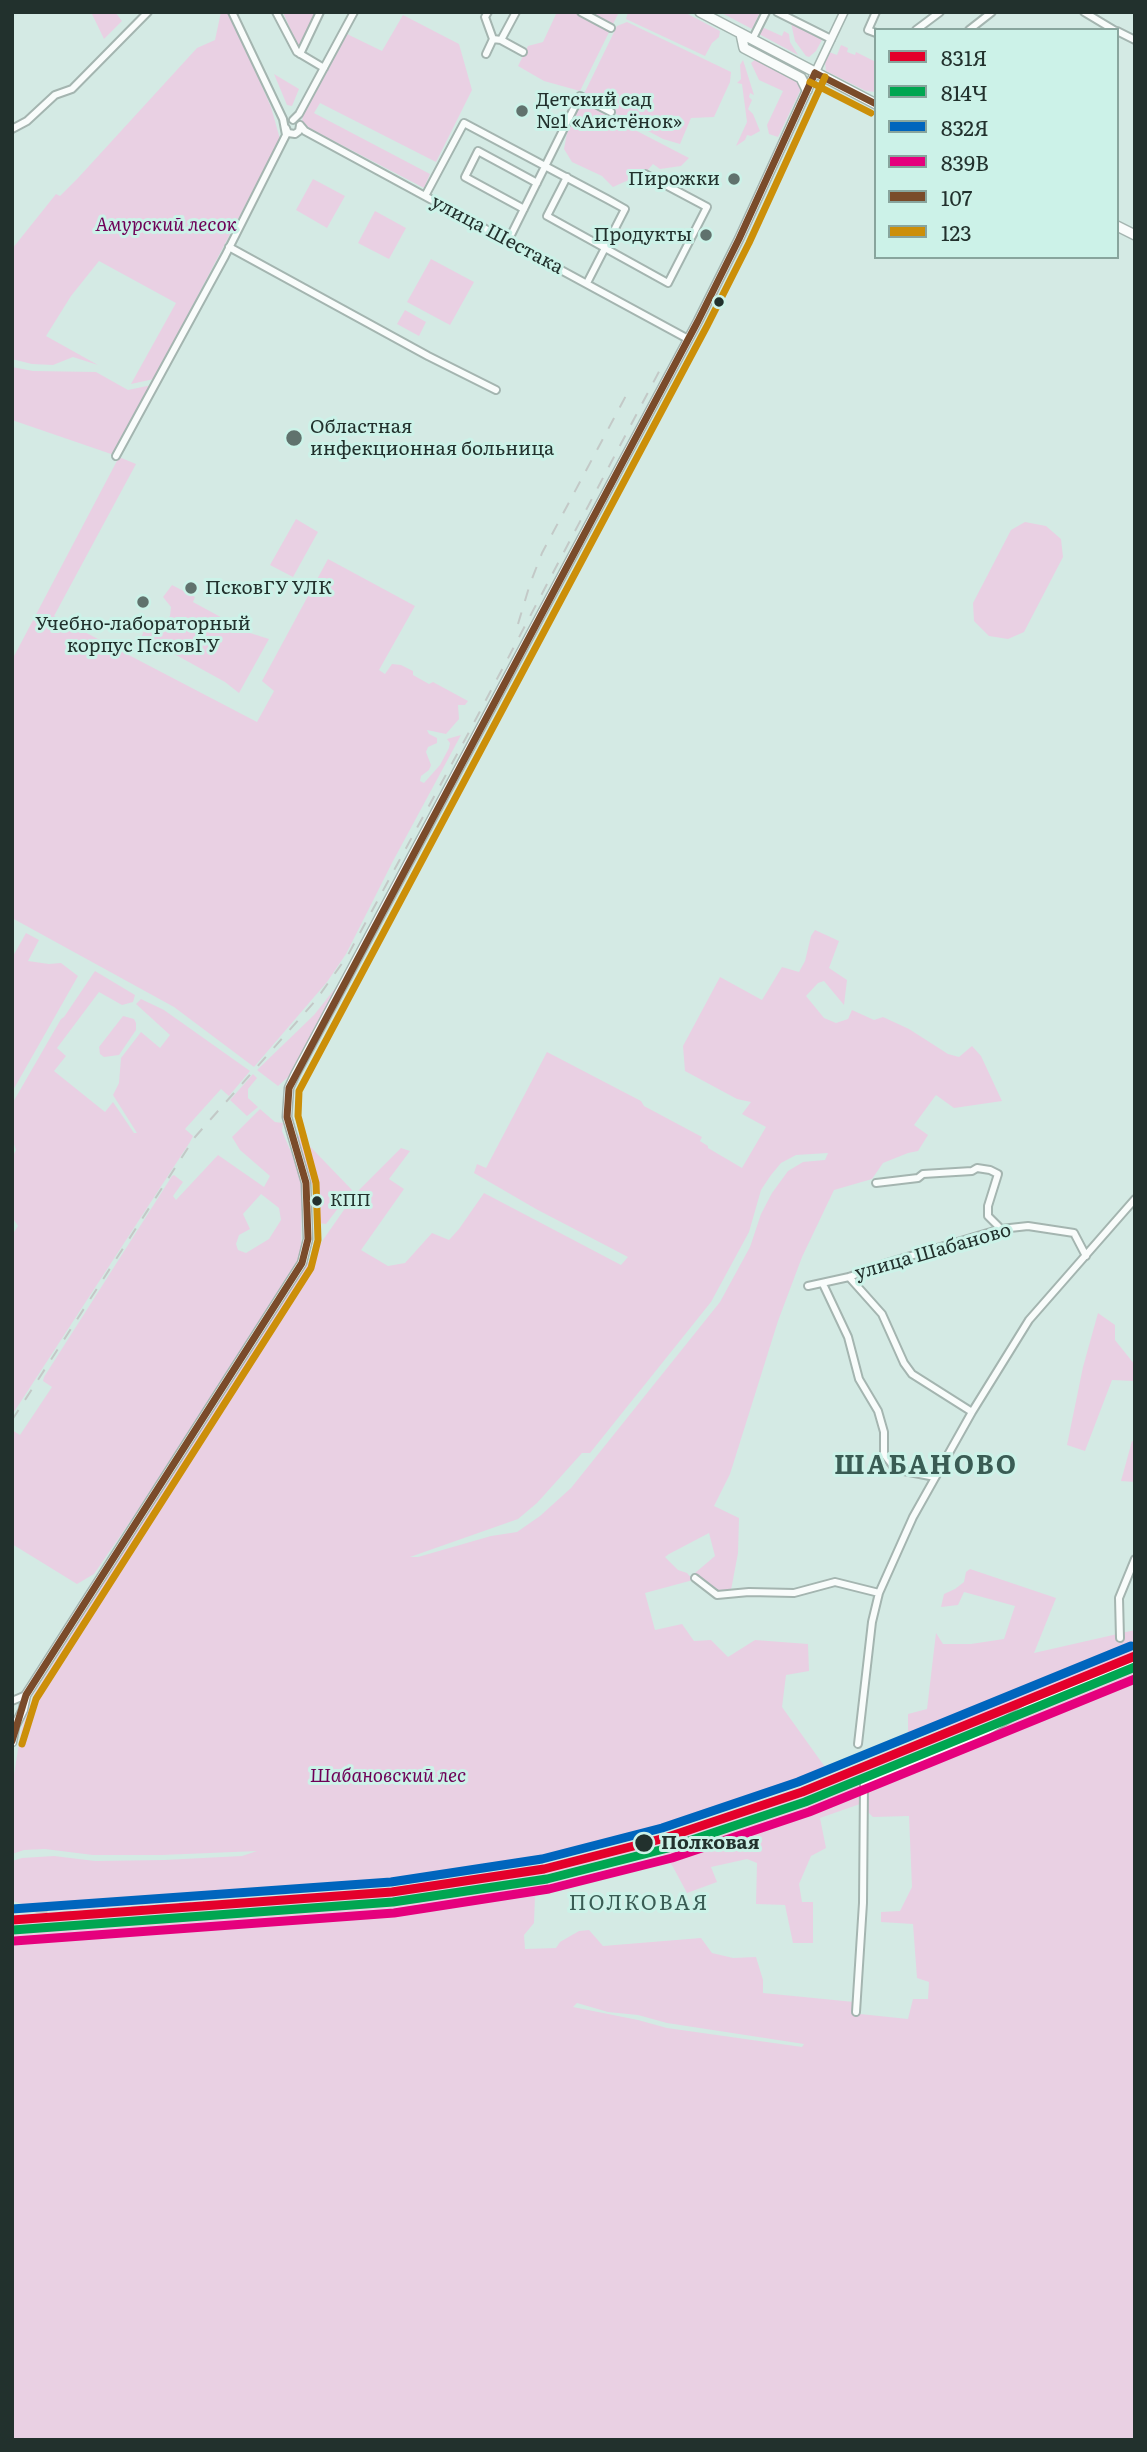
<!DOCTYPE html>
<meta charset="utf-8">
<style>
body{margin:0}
#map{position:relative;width:1147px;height:2452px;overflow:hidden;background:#d4eae4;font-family:Literata,serif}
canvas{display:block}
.frame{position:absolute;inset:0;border:14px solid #22312d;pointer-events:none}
.legend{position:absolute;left:874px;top:28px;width:245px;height:231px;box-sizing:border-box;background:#ccf2e8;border:2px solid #88a59d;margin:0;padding:9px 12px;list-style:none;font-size:21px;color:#22312d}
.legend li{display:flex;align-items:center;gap:14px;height:35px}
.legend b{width:35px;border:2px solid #88a59d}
</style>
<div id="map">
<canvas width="1147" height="2452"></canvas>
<div class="frame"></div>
<ul class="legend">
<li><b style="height:9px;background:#e4002b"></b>831Я</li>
<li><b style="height:9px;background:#00a651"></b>814Ч</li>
<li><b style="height:9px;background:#0065bd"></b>832Я</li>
<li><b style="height:9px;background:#e5007d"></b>839В</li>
<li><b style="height:9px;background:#7a4b2a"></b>107</li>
<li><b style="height:9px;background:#cc8f09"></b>123</li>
</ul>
</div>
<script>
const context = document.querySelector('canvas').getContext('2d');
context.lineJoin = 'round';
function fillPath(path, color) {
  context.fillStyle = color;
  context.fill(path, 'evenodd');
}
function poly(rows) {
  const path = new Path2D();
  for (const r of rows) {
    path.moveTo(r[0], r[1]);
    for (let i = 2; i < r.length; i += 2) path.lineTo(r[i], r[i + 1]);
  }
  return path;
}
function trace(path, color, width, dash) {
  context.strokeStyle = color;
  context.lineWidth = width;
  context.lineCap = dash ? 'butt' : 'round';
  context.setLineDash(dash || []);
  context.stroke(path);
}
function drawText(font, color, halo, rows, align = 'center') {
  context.font = font + ' Literata,serif';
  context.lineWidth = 6;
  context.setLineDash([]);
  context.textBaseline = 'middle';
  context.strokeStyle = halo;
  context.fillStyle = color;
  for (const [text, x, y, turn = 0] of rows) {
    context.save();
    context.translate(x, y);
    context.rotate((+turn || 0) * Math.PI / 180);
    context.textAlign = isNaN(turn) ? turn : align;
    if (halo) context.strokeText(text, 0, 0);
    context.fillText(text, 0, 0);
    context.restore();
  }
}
const green = poly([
 [91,12,115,12,122,21,104,39],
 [221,12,227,12,254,68,271,107,280,139,154,379,131,384,176,303,99,261,71,296,46,336,98,365,73,357,53,365,32,364,12,359,12,249,56,194,60,196,78,178,197,48,215,40],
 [283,12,315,12,299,49],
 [557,12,619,12,580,91,544,81,518,66,528,46,543,42],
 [628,12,684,12,720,31,719,37,712,43,705,56,626,19],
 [720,12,760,12,752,29],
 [403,15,459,44,472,90,436,162,320,103,314,113,430,174,424,188,307,127,302,121,303,116,347,34,382,51],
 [627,22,731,72,730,82,714,117,691,118,680,144,663,139,583,96,617,26],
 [791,23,823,38,816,51,809,57,806,56,795,41],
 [762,27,782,36,784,31,789,34,790,42,798,55,759,34],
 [841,45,848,48,847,52,855,55,856,52,876,62,876,92,866,91,826,71,825,62,829,52,837,55],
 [757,58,798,80,800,85,800,91,778,137,769,134,767,125,783,91,759,80,751,63],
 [743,60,754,95,750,93,749,97,752,100,748,109,753,114,760,131,751,136,747,135,745,140,736,146,747,122,742,84,737,83,741,79,740,65],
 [274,74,299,89,292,106,287,105],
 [581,102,689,158,681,166,660,169,653,164,646,172,613,187,602,176,572,162,564,149,567,133],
 [313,179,345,196,327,228,296,210],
 [375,211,406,228,389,259,358,243],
 [431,259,474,282,450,325,407,302],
 [405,310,426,322,419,336,397,324],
 [12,367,33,371,96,372,128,390,152,385,114,455,12,420],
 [119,457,136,464,54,616,257,722,274,691,262,681,328,559,415,606,379,670,385,674,392,664,401,665,413,671,413,675,429,684,433,682,468,701,465,705,458,705,459,719,446,734,427,730,429,734,437,738,437,743,428,747,426,752,431,765,429,770,421,776,420,781,424,783,440,765,449,748,450,743,447,739,461,735,393,861,346,954,327,982,254,1067,174,1007,12,918,12,660],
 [296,519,318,532,293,577,270,565],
 [1025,522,1046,526,1061,539,1063,557,1024,632,1008,639,989,636,974,621,973,603,1011,530],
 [172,585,195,597,193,602,250,633,269,639,239,693,225,682,167,650,164,654,143,642,141,638,146,626,154,629,160,628,170,616,171,607,163,597],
 [815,930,839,941,829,968,847,980,844,1005,824,981,818,983,806,996,824,1018,836,1023,848,1019,852,1010,874,1020,883,1017,909,1029,948,1054,959,1057,972,1046,981,1056,1002,1101,954,1108,936,1095,914,1125,928,1135,918,1151,908,1153,883,1163,872,1179,834,1190,802,1257,778,1321,730,1474,714,1506,739,1518,738,1553,731,1590,716,1591,699,1579,695,1573,715,1556,709,1533,669,1554,665,1557,678,1570,687,1573,693,1580,645,1593,655,1630,682,1624,694,1641,711,1640,728,1657,755,1640,808,1644,809,1671,786,1675,782,1707,825,1767,908,1738,908,1714,927,1709,936,1633,943,1644,971,1644,1004,1639,1015,1606,964,1592,958,1605,941,1607,944,1594,955,1589,964,1582,966,1572,970,1569,1056,1598,1034,1653,1135,1630,1135,1653,963,1722,915,1737,739,1803,600,1844,512,1864,392,1879,307,1884,307,1887,204,1899,77,1910,30,1906,12,1901,12,1861,22,1858,54,1856,95,1861,164,1860,242,1856,257,1851,162,1855,93,1855,45,1849,24,1850,12,1854,12,1787,21,1731,34,1694,169,1479,316,1250,355,1194,401,1148,410,1151,389,1179,404,1189,361,1250,388,1266,405,1263,432,1233,449,1240,459,1229,484,1193,621,1265,628,1257,536,1209,474,1173,477,1164,486,1168,547,1052,641,1101,644,1106,702,1137,700,1141,708,1146,708,1148,742,1168,766,1127,742,1114,751,1102,737,1099,685,1071,683,1046,720,977,762,1000,782,967,799,972,805,961,811,936],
 [828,1153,825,1160,803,1162,788,1171,772,1193,761,1214,750,1247,720,1302,571,1488,540,1516,517,1532,491,1536,418,1557,410,1557,518,1519,537,1503,582,1453,590,1453,711,1302,749,1232,761,1190,771,1175,781,1163,796,1155],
 [26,933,39,940,28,961,49,964,61,963,78,976,12,1092,12,958],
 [95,971,135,995,133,1002,122,1005,99,992,57,1048,66,1056,54,1071,105,1112,113,1102,134,1133,137,1133,113,1095,119,1083,121,1058,141,1032,160,1048,170,1035,136,1004,141,999,164,1010,250,1071,229,1096,221,1089,185,1129,193,1136,190,1142,12,1415,12,1235,18,1226,12,1217,12,1158,16,1150,12,1138,12,1104,61,1019,64,1017],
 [337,986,289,1076,278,1086,257,1070,314,1015],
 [123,1016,134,1019,136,1023,136,1030,119,1055,104,1057,100,1054,99,1047],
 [253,1074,257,1078,248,1089,248,1098,258,1107,247,1116,230,1100],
 [260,1109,275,1122,283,1123,282,1131,294,1159,302,1186,301,1249,298,1262,136,1513,94,1574,77,1584,12,1544,12,1430,20,1435,52,1387,43,1381,44,1377,172,1176,174,1175,183,1182,173,1196,176,1200,218,1155,264,1187,270,1176,240,1150,232,1137],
 [261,1194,279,1208,281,1220,269,1239,246,1253,238,1250,236,1244,239,1235,250,1229,243,1214],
 [299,1135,352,1190,326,1224,318,1223,314,1219,314,1205,318,1197,315,1187,311,1184,309,1173,306,1170,294,1139],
 [1098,1313,1115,1325,1115,1340,1135,1365,1135,1381,1112,1380,1085,1451,1067,1445,1083,1367],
 [1132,1441,1135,1443,1135,1482,1121,1481],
 [1135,1659,1135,2440,12,2440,12,1923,157,1914,389,1895,484,1882,605,1857,744,1816,803,1795],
 [1018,1708,1019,1714,995,1731,868,1785,984,1732],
 [860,1804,873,1817,909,1816,912,1887,900,1911,881,1912,881,1922,913,1924,917,1978,929,1982,928,1999,913,1999,908,2019,860,2014,854,2002,763,1993,763,1980,756,1957,733,1958,712,1953,701,1938,603,1946,589,1930,579,1931,560,1942,556,1948,525,1949,524,1935,534,1923,535,1895,546,1885,564,1881,558,1873,659,1848,673,1867,687,1893,717,1882,711,1867,747,1859,757,1863,756,1904,785,1905,793,1943,813,1943,813,1902,802,1902,799,1884,811,1856,826,1848,820,1818],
 [577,2003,608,2012,638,2015,667,2023,804,2044,802,2047,667,2028,638,2020,573,2007]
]);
const minor = poly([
 [276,12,297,52,324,68],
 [488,12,485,17,493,39,501,40,523,52],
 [581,12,611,28],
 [777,12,831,39],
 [1084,12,1114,30],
 [916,30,940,12],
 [969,30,992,12],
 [1117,31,1135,40],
 [876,33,868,30,876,12],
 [501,40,516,12],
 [752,40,766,12],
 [300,54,320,12],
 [486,54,493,39],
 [293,120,299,114,354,12],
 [300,125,305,131,688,339],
 [286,128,288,133,295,134,299,131,300,125],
 [12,129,27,121,55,95,72,89,148,12],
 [567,177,547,216,668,283,707,207,645,174],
 [425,196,464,123,607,199,625,209,587,283],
 [524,209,465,177,478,151,537,183],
 [508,241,580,96,611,112],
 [229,247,428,356,496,390],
 [116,456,225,256,286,135,283,119,232,12],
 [876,1183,918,1178,923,1174,972,1171,977,1168,990,1170,998,1174,988,1206,988,1216,1001,1229],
 [849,1277,882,1314,904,1363,912,1374,972,1412],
 [823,1284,848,1337,859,1379,878,1411,884,1432,884,1454,893,1466,904,1471,935,1477],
 [808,1286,849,1277,887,1263,1001,1229,1028,1226,1074,1233,1086,1256],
 [695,1578,717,1595,749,1592,794,1593,835,1582,879,1593],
 [1120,1638,1119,1598,1135,1559],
 [12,1701,26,1695],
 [858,1744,872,1622,879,1593,913,1517,972,1412,1029,1320,1135,1199],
 [856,2012,863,1903,864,1784,985,1733,1035,1703,1135,1661]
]);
const tertiary = poly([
 [815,73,844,12]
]);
const secondary = poly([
 [12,1742,15,1726,23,1710,26,1695,302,1263,308,1239,306,1183,287,1117,289,1088,295,1075,698,321,739,239,815,73]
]);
const primary = poly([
 [700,12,876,104],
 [741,34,744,48,801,78,807,90],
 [1117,226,1135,235]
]);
const rail = poly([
 [518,624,530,584,542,553,629,390],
 [12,1420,195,1137,316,1000,348,955,468,734,663,364],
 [12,1907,29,1911,56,1913,204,1902]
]);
const bus1 = poly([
 [815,73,876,104],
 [12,1741,26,1695,302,1263,308,1239,306,1183,287,1117,289,1088,698,321,739,239,815,73]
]);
const bus2 = poly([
 [810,82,871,113],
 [22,1744,36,1699,311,1268,318,1240,316,1183,298,1116,299,1091,707,326,749,243,825,77]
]);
const rail1 = poly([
 [12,1920,392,1892,544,1869,665,1838,802,1792,1135,1656]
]);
const rail2 = poly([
 [13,1930,393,1902,547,1879,668,1848,805,1802,1135,1667]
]);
const rail3 = poly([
 [12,1909,391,1882,542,1859,662,1828,798,1782,1131,1646]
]);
const rail4 = poly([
 [14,1941,394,1913,549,1889,672,1858,809,1812,1135,1679]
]);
const markers = [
 [522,111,7,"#60726d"],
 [734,179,7,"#60726d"],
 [706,235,7,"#60726d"],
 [719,302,6,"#22312d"],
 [294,438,9,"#60726d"],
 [191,588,7,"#60726d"],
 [143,602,7,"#60726d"],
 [317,1201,6,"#22312d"],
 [644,1843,10,"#22312d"]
];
const busNames = [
 ["КПП",330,1201]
];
const poiNames = [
 ["Детский сад",536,100],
 ["№1 «Аистёнок»",536,122],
 ["Пирожки",720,179,"right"],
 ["Продукты",692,235,"right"],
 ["Областная",310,427],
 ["инфекционная больница",310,449],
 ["ПсковГУ УЛК",205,588],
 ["Учебно-лабораторный",143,624,"center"],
 ["корпус ПсковГУ",143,646,"center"]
];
const parkNames = [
 ["Амурский лесок",166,225],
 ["Шабановский лес",388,1776]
];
const streetNames = [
 ["улица Шестака",497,235,28],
 ["улица Шабаново",933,1252,-16]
];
const stopNames = [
 ["Полковая",661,1843]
];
const neighbourhoodNames = [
 ["ПОЛКОВАЯ",639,1904]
];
const districtNames = [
 ["ШАБАНОВО",926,1466]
];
fillPath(green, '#e9d0e3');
trace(minor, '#a4b5b0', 10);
trace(tertiary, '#a4b5b0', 10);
trace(secondary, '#a4b5b0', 11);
trace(primary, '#a4b5b0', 12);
trace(minor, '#f9fcfb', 6);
trace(tertiary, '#f9fcfb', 7);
trace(secondary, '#f9fcfb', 8);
trace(primary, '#f9fcfb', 9);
trace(rail, '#c3c9c7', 2, [12, 12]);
trace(bus1, '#7a4b2a', 7);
trace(bus2, '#cc8f09', 7);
trace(rail1, '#e4002b', 9);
trace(rail2, '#00a651', 9);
trace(rail3, '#0065bd', 9);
trace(rail4, '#e5007d', 9);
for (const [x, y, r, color] of markers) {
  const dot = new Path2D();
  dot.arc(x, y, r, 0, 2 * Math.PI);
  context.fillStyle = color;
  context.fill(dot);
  trace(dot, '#ccf2e8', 2.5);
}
drawText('17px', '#22312d', '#ccf2e8', busNames, 'left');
drawText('19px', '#22312d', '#ccf2e8', poiNames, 'left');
drawText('italic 19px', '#6e0057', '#ccf2e8', parkNames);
drawText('19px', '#22312d', '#ccf2e8', streetNames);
drawText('bold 19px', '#22312d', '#ccf2e8', stopNames, 'left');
context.letterSpacing = '2px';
drawText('21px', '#3a5c54', '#ccf2e8', neighbourhoodNames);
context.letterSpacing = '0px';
context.letterSpacing = '2px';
drawText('bold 26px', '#3a5c54', '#ccf2e8', districtNames);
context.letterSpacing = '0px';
</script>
